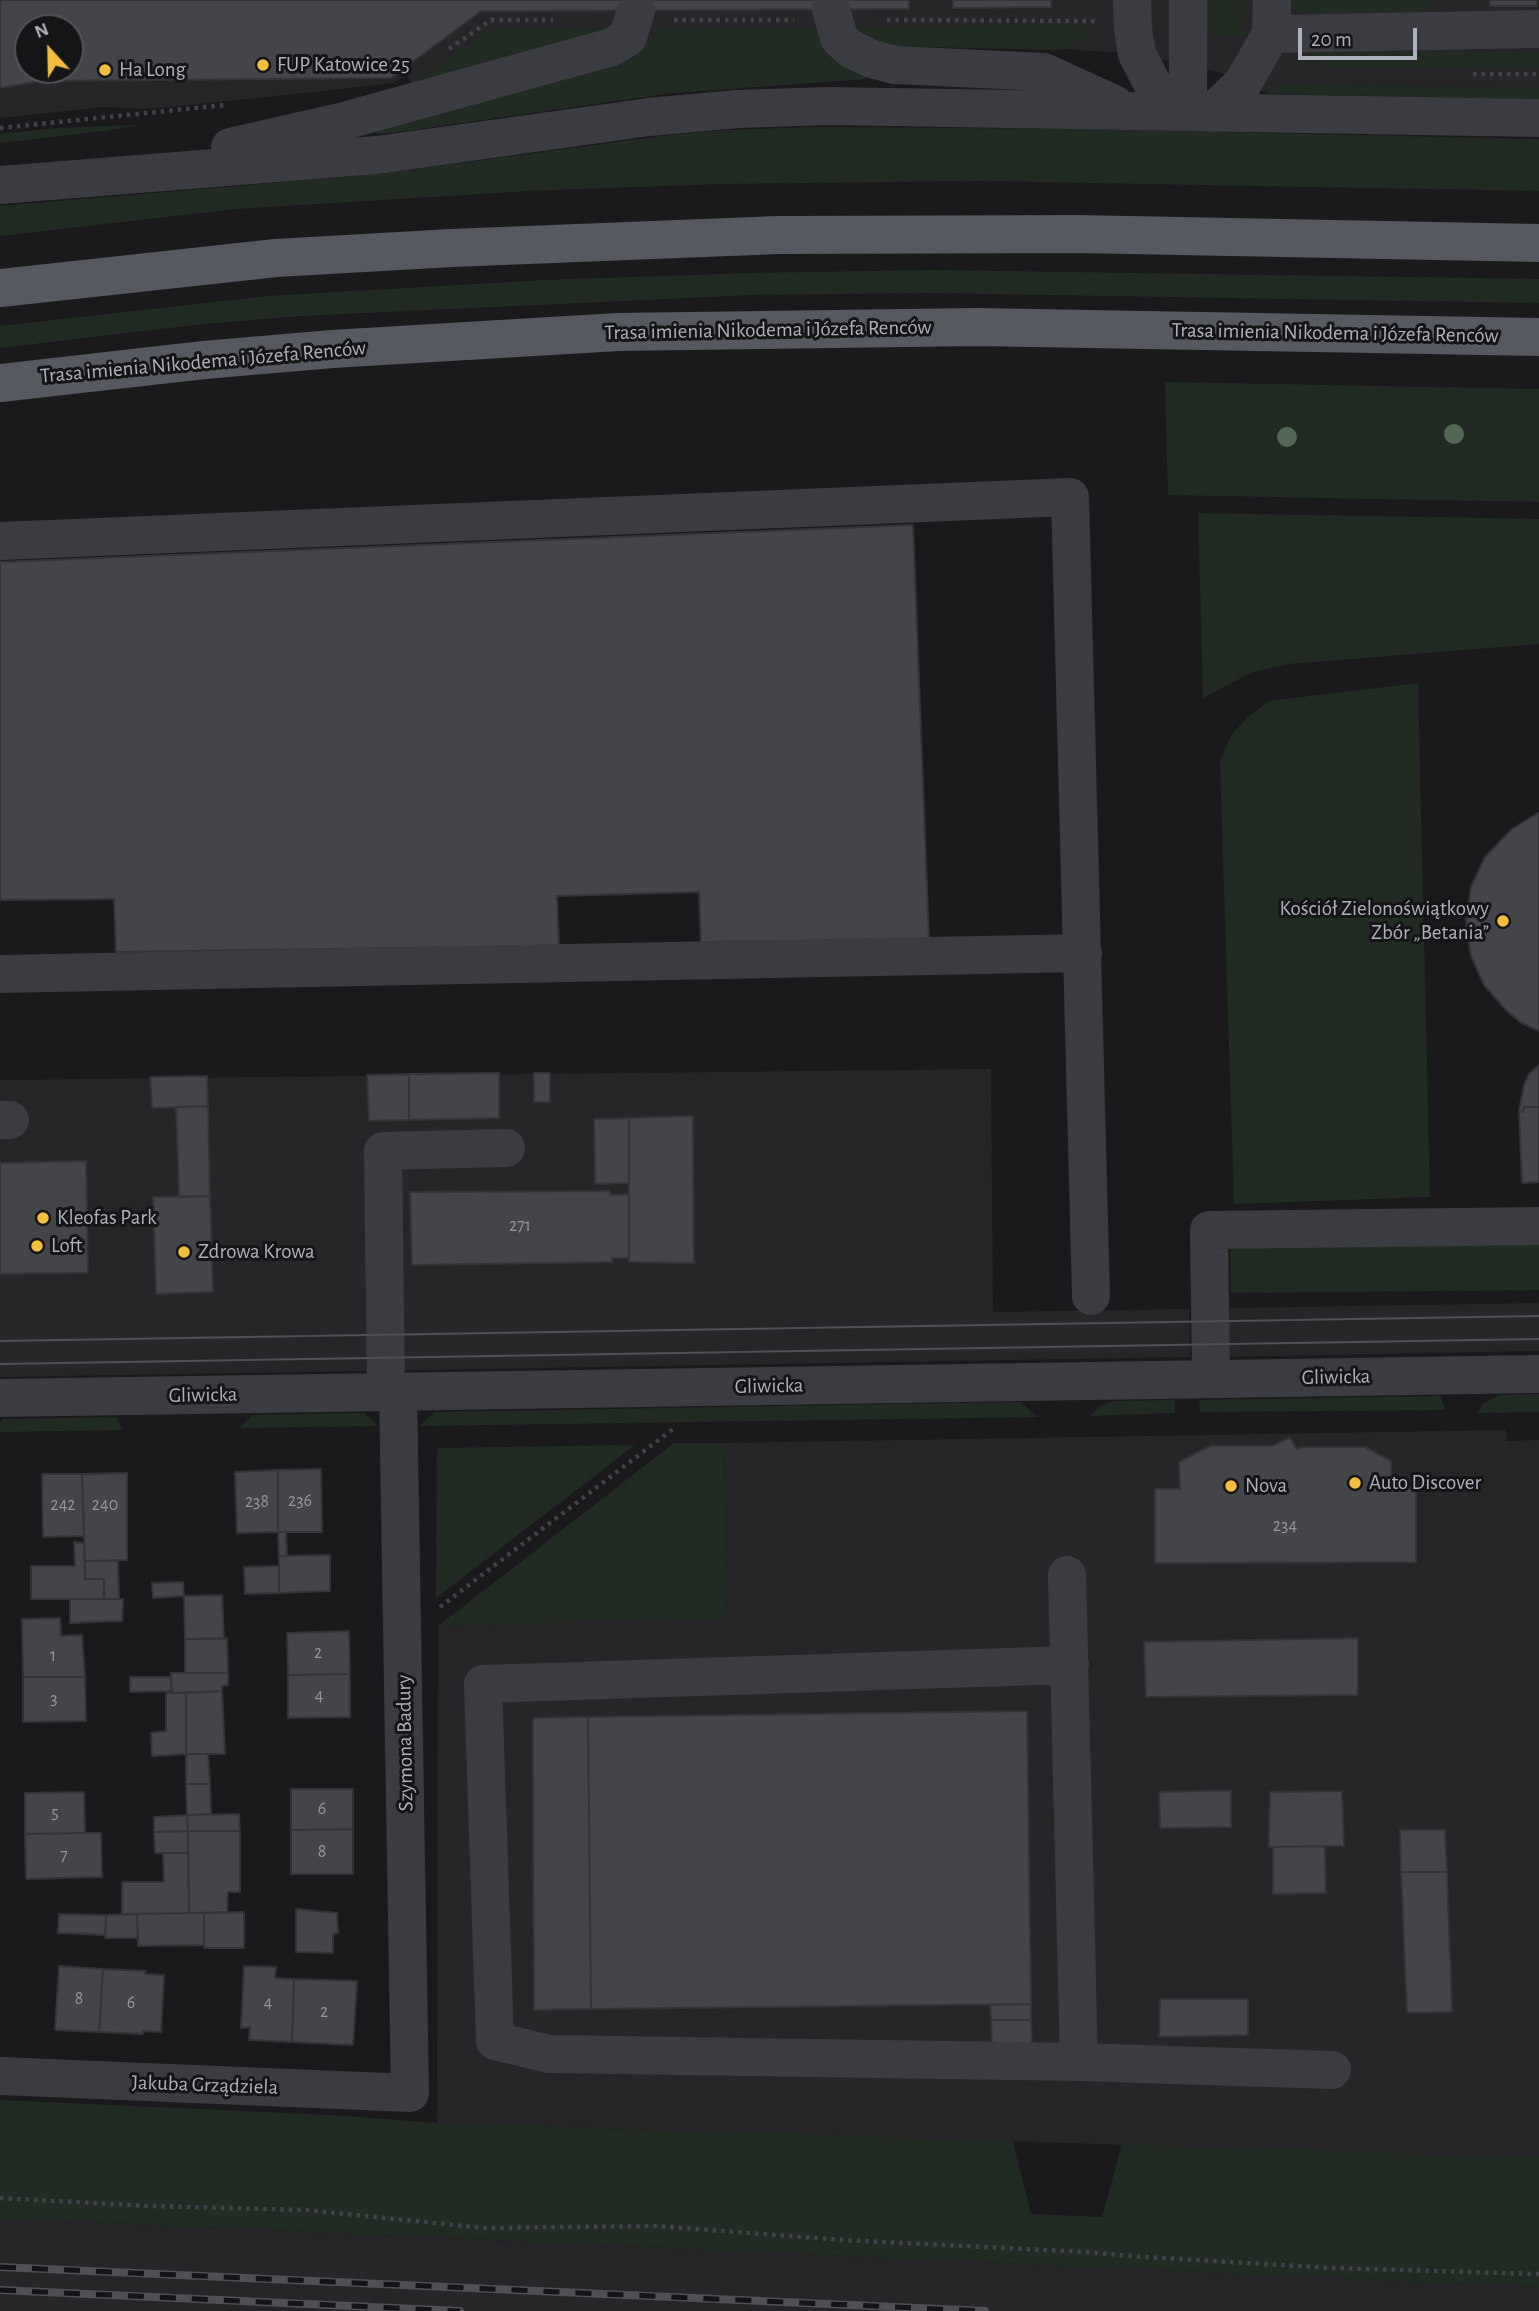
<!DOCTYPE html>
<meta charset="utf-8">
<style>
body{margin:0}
#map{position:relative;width:1539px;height:2311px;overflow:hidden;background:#1a1a1c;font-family:"Alegreya Sans",sans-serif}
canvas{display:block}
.north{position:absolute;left:14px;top:14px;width:70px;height:70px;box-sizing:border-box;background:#151517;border:2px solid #525359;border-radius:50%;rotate:338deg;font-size:19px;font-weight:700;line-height:28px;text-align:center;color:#adb1bc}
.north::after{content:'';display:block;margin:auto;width:24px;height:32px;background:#f1be3e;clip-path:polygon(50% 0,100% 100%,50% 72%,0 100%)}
.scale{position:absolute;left:1298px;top:28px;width:119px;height:32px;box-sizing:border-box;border:4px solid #adb1bc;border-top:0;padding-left:9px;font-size:21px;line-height:24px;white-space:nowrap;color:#adb1bc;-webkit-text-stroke:5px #151517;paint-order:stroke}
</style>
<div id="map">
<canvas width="1539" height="2311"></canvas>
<div class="north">N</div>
<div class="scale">20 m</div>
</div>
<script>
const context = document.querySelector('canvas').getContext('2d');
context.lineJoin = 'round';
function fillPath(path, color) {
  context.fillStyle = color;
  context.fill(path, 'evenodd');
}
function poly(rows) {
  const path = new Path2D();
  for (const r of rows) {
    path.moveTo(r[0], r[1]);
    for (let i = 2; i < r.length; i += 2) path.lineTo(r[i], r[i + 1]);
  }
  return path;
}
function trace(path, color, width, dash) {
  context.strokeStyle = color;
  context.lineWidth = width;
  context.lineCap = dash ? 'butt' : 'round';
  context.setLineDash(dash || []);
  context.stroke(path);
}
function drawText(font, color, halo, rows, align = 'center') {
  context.font = font + ' "Alegreya Sans",sans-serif';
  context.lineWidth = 6;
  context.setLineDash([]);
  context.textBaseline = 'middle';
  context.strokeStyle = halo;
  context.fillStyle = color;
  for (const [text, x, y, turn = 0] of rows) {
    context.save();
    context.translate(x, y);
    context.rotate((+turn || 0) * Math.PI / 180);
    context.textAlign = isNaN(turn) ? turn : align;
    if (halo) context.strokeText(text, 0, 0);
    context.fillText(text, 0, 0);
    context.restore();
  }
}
const built = poly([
 [0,0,1539,0,1539,87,1267,86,1266,90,1270,94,1222,73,1137,54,1064,49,868,42,865,79,672,93,635,98,413,84,406,75,393,83,351,88,152,109,104,107,0,118],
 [28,28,70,28,70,70,28,70],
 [991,1069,993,1312,1189,1309,1190,1357,0,1377,0,1080],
 [1539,1303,1539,1351,1225,1357,1225,1308],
 [1506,1430,1507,1441,1539,1440,1539,2158,437,2123,438,1626,727,1617,724,1443],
 [0,2218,1539,2287,1539,2311,0,2311]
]);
const green = poly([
 [1200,0,1246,0,1243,38,1200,32],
 [1287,0,1424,1,1439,0,1421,13,1308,15,1300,13,1291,7],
 [1093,25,1082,40,1064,49,1056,50,883,46,850,26],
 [818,26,867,72,865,79,672,93,384,134,376,134,374,129,623,60,642,49,655,37,657,28],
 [607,28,601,34,413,84,488,30],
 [1539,50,1539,68,1322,66,1310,55,1323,51,1490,52],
 [1267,86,1539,87,1539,99,1270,94,1266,90],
 [138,125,104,131,0,143,0,134,57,128],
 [817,127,1073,129,1539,139,1539,191,979,181,717,184,528,191,236,209,0,236,0,206,379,174,662,136,726,130],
 [932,270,1539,279,1539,303,928,293,751,295,301,316,203,324,0,348,0,326,268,296,545,280,750,273],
 [1165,382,1539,389,1539,502,1168,495],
 [1198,513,1539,519,1539,644,1289,664,1252,672,1203,698],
 [1418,683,1430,1197,1234,1204,1220,761,1232,734,1248,717,1269,701],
 [1539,1242,1539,1290,1231,1293,1230,1247],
 [1539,1394,1539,1412,1478,1413,1483,1404,1499,1395],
 [1441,1396,1445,1410,1200,1412,1199,1400],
 [1175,1400,1175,1413,1090,1416,1100,1406,1114,1401],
 [1020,1402,1038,1417,419,1426,435,1412],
 [364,1413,378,1426,239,1428,253,1415],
 [117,1417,122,1430,0,1432,0,1422,3,1419],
 [674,1443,724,1443,727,1618,438,1626],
 [635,1445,436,1598,437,1448],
 [0,2100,331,2115,437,2123,1013,2141,1031,2214,1102,2217,1122,2144,1539,2158,1539,2287,0,2218]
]);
const building = poly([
 [0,0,909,0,909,9,481,11,391,78,40,81,0,88,0,0],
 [28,28,70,28,70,70,28,70,28,28],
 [953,0,1051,0,1051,7,953,8,953,0],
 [1490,0,1537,0,1537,6,1490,6,1490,0],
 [913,525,929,940,701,942,699,892,557,896,559,946,116,952,114,899,0,900,0,562,913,525],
 [1538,813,1539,813,1539,1031,1520,1022,1507,1011,1484,985,1471,956,1466,922,1471,887,1485,857,1512,829,1538,813],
 [1539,1065,1539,1107,1524,1107,1523,1112,1519,1111,1524,1085,1529,1074,1539,1065],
 [499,1073,499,1118,409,1120,409,1074,499,1073],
 [534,1073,550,1073,550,1102,534,1102,534,1073],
 [409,1074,409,1120,369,1121,367,1075,409,1074],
 [207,1076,208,1106,152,1108,150,1077,207,1076],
 [208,1106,210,1196,179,1197,176,1107,208,1106],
 [1524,1107,1539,1107,1539,1182,1522,1183,1519,1111,1523,1112,1524,1107],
 [693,1116,694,1263,629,1262,629,1118,693,1116],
 [629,1118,629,1183,595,1184,594,1119,629,1118],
 [86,1161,88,1273,0,1274,0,1163,86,1161],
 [610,1191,610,1195,629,1194,629,1258,612,1258,612,1262,412,1265,410,1192,610,1191],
 [210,1196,213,1292,156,1294,153,1197,210,1196],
 [1290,1437,1297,1449,1302,1447,1365,1447,1391,1461,1392,1488,1416,1488,1416,1562,1155,1563,1155,1489,1180,1489,1179,1462,1210,1446,1273,1446,1290,1437],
 [321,1469,322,1532,278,1532,278,1470,321,1469],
 [278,1470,278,1532,237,1533,235,1472,278,1470],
 [127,1473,127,1560,85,1561,82,1474,127,1473],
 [42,1474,82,1474,84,1536,43,1537,42,1474],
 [278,1532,286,1532,287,1556,279,1556,278,1532],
 [74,1542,84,1543,85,1579,104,1579,104,1599,31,1599,31,1566,75,1566,74,1542],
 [330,1555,330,1591,279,1593,279,1556,330,1555],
 [85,1561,118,1561,119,1599,104,1599,104,1579,85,1579,85,1561],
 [279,1566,279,1593,245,1594,244,1567,279,1566],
 [183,1582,184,1596,153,1598,152,1583,183,1582],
 [222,1595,224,1639,185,1639,184,1596,222,1595],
 [70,1599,123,1599,122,1621,70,1623,70,1599],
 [60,1618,61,1636,82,1635,85,1677,23,1677,22,1619,60,1618],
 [349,1631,350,1674,288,1675,287,1633,349,1631],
 [227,1638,228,1673,185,1673,185,1639,227,1638],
 [1358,1638,1358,1695,1146,1697,1144,1642,1358,1638],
 [171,1673,228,1673,228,1685,222,1686,222,1691,172,1693,171,1673],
 [350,1674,350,1717,288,1718,288,1675,350,1674],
 [23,1677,85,1677,86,1721,23,1722,23,1677],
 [130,1677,171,1677,171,1691,130,1692,130,1677],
 [222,1691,225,1754,186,1754,186,1693,222,1691],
 [166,1693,186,1693,186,1754,152,1756,151,1733,166,1731,166,1693],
 [1027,1711,1031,2004,591,2009,588,1717,1027,1711],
 [588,1717,591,2009,534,2010,533,1718,588,1717],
 [186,1754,208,1754,210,1784,186,1784,186,1754],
 [186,1784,210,1784,211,1814,187,1815,186,1784],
 [291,1789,353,1789,353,1829,291,1830,291,1789],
 [1231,1790,1231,1827,1160,1828,1159,1792,1231,1790],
 [1342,1791,1344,1846,1269,1847,1270,1792,1342,1791],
 [84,1792,85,1833,25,1834,25,1793,84,1792],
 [239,1814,240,1831,188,1831,187,1815,239,1814],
 [187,1815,188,1831,154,1832,154,1817,187,1815],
 [353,1829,353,1874,291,1874,291,1830,353,1829],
 [1400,1830,1445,1830,1447,1872,1401,1872,1400,1830],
 [188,1831,240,1831,240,1892,228,1892,227,1912,189,1913,188,1831],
 [188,1831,188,1853,155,1853,154,1832,188,1831],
 [85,1833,101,1833,102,1877,26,1879,25,1834,85,1833],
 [1325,1846,1326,1893,1273,1894,1273,1847,1325,1846],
 [163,1853,188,1853,189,1913,122,1914,122,1882,164,1882,163,1853],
 [1401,1872,1447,1872,1452,2012,1407,2013,1401,1872],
 [296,1909,337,1913,338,1933,333,1934,333,1953,296,1952,296,1909],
 [244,1912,244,1948,204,1948,204,1913,244,1912],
 [189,1913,204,1913,204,1945,138,1946,137,1914,189,1913],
 [59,1914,106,1915,105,1935,58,1933,59,1914],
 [137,1914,138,1938,105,1938,106,1915,137,1914],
 [59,1966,103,1969,99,2032,55,2030,59,1966],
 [244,1966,276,1967,275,1978,294,1979,292,2042,249,2040,250,2027,241,2028,244,1966],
 [103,1969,146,1971,145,1974,164,1975,161,2032,143,2031,143,2034,99,2032,103,1969],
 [294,1979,357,1981,353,2045,292,2042,294,1979],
 [1160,1999,1248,1999,1248,2035,1159,2037,1160,1999],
 [1031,2004,1031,2020,991,2020,990,2005,1031,2004],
 [991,2020,1031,2020,1032,2045,992,2044,991,2020]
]);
const path = poly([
 [674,20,794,20],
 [887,20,1095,21],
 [449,49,491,20,553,20],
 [1473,74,1539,74],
 [0,128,225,105],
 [440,1607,673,1429],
 [0,2198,150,2206,306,2210,484,2228,656,2226,844,2240,1087,2252,1144,2257,1331,2268,1539,2274]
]);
const minor = poly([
 [1132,0,1133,29,1137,54,1153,85,1182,111],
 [831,9,839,38,851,49,872,59,895,65,1044,72,1114,104],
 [1271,34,1272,0],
 [1188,111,1188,0],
 [1212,113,1243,83,1271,34,1539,29],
 [230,147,340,122,612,47,628,37,636,10],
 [0,185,377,155,649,117,738,109,828,106,950,108,1539,118],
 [0,541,1070,497,1091,1296],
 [0,974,1083,953],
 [0,1120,10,1120],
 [1211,1379,1209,1230,1539,1226],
 [386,1392,383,1151,506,1148],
 [0,1398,1539,1374],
 [1067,1575,1079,2062],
 [1070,1665,483,1684,495,2041,549,2054,1079,2062,1332,2070],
 [0,2076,410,2093,398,1392]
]);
const major = poly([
 [0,288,276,258,452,248,779,235,1077,234,1539,243],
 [0,383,204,360,332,349,618,332,977,327,1539,337]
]);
const tram = poly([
 [0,1341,1539,1316],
 [0,1364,1539,1339]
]);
const rail = poly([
 [0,2267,985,2311],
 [0,2290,460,2311]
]);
const trees = [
 [1454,434],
 [1287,437]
];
const markers = [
 [263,65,7,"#f1be3e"],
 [105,70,7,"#f1be3e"],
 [1503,921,7,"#f1be3e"],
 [43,1218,7,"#f1be3e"],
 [37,1246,7,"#f1be3e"],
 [184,1252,7,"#f1be3e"],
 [1355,1483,7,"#f1be3e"],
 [1231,1486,7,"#f1be3e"]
];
const numberNames = [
 ["271",520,1226],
 ["236",300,1501],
 ["238",257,1502],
 ["242",63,1505],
 ["240",105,1505],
 ["234",1285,1526],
 ["2",318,1653],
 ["1",53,1656],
 ["4",319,1696],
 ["3",54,1699],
 ["6",322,1809],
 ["5",55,1813],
 ["8",322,1852],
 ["7",64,1856],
 ["8",79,1999],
 ["6",131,2003],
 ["4",268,2003],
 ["2",324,2012]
];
const poiNames = [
 ["FUP Katowice 25",277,65],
 ["Ha Long",119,70],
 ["Kościół Zielonoświątkowy",1489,909,"right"],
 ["Zbór „Betania”",1489,933,"right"],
 ["Kleofas Park",57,1218],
 ["Loft",51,1246],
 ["Zdrowa Krowa",198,1252],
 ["Auto Discover",1369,1483],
 ["Nova",1245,1486]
];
const streetNames = [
 ["Trasa imienia Nikodema i Józefa Renców",768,330,-1],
 ["Trasa imienia Nikodema i Józefa Renców",1335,333,1],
 ["Trasa imienia Nikodema i Józefa Renców",203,362,-5],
 ["Gliwicka",1336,1377,-1],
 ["Gliwicka",769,1386,-1],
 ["Gliwicka",203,1395,-1],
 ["Szymona Badury",405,1743,-91],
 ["Jakuba Grządziela",205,2085,2]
];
fillPath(built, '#262629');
fillPath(green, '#222b23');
fillPath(building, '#444549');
trace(building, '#343438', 2);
trace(path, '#414348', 4.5, [3.5, 5]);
trace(minor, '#3b3c41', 38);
trace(major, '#575960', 38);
trace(tram, '#4e5056', 2);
trace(rail, '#4e5056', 8);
trace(rail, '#151517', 5, [16]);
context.fillStyle = '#546757';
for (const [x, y] of trees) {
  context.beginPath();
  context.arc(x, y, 10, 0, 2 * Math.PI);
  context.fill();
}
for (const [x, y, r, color] of markers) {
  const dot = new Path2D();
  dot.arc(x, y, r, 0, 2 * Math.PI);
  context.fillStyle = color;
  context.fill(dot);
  trace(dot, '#151517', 2.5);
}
drawText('18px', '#93969f', null, numberNames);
drawText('21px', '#adb1bc', '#151517', poiNames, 'left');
drawText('21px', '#adb1bc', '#151517', streetNames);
</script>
